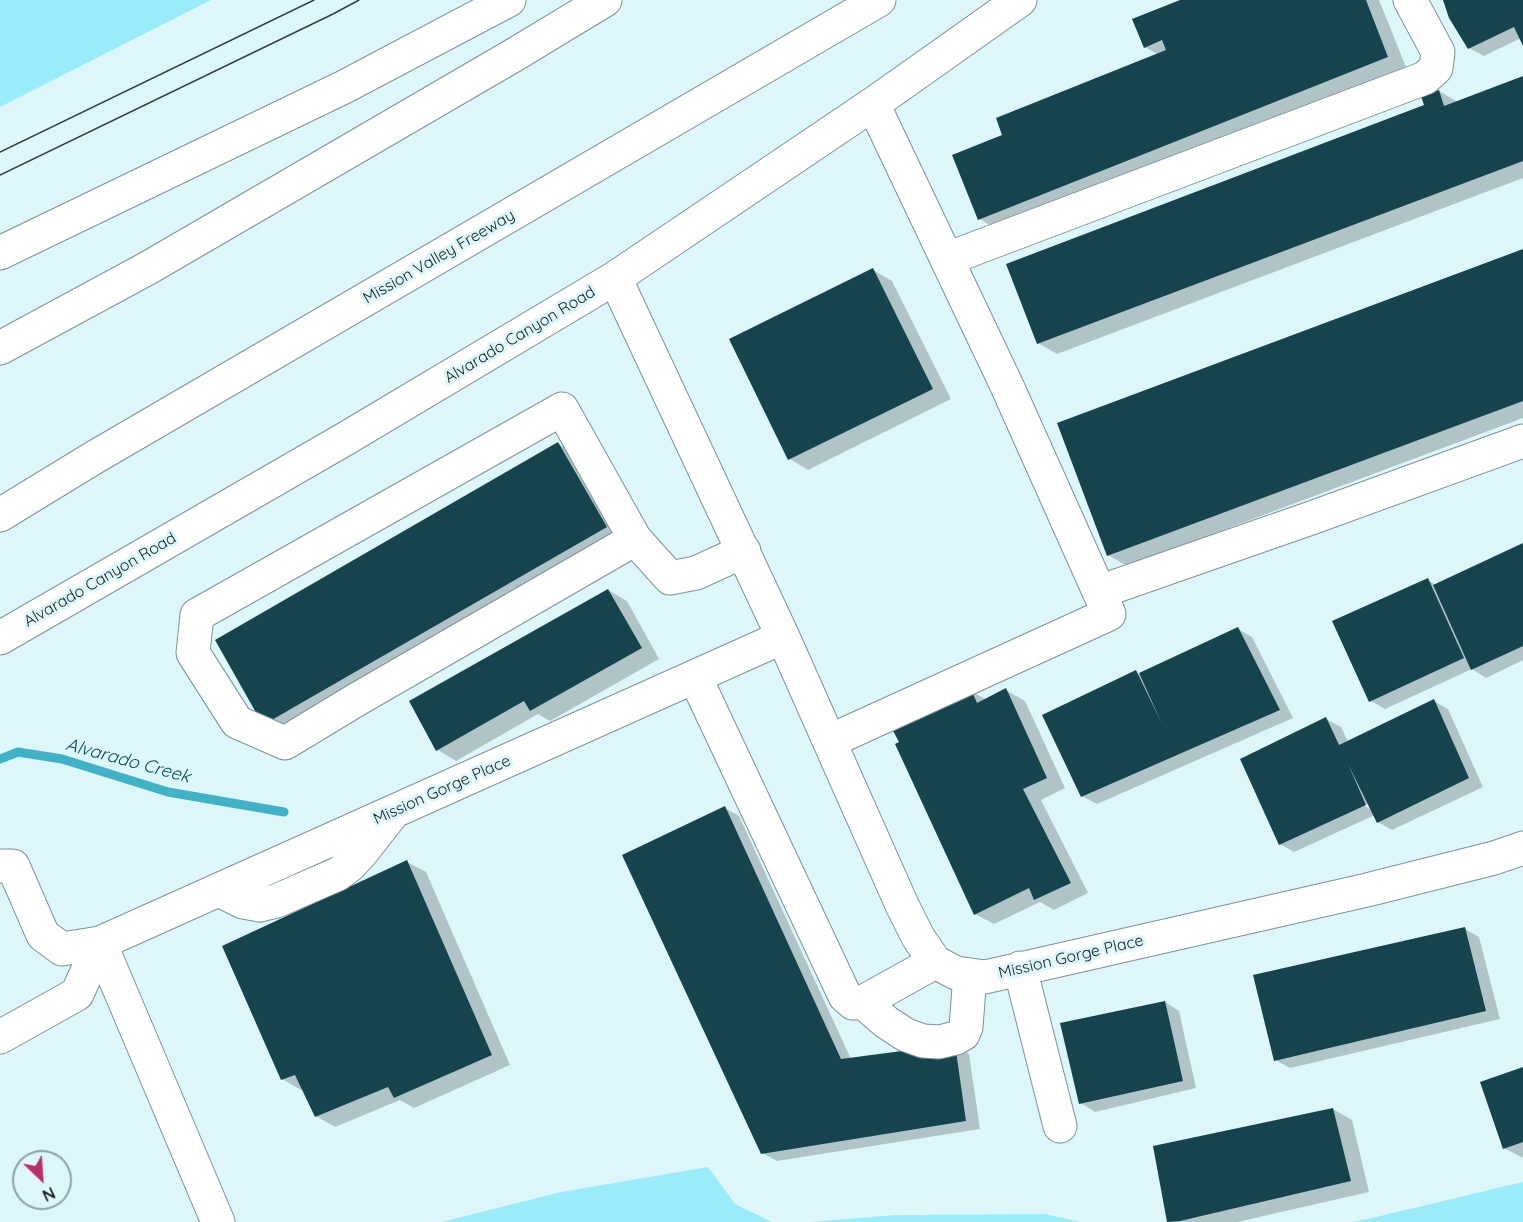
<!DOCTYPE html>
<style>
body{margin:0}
#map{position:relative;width:1523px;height:1222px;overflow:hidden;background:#ddf6fa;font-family:Quicksand,sans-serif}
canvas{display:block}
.north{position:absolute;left:12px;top:1150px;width:60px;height:60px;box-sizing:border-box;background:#ddf6fa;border:2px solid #8da0a3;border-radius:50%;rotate:155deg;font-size:16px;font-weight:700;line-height:24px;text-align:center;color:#161e20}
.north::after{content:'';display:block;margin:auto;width:21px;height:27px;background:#ba2f69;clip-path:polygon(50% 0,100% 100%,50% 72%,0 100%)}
</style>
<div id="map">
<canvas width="1523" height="1222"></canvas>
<div class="north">N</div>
</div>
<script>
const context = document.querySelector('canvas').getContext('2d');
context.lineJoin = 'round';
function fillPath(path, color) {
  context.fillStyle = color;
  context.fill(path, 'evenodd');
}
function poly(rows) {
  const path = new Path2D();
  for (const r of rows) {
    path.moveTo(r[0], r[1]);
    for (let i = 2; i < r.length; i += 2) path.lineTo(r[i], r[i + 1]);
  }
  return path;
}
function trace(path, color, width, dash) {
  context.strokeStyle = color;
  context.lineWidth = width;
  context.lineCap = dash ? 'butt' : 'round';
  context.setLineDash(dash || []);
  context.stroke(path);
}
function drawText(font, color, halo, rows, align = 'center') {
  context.font = font + ' Quicksand,sans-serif';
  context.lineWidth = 6;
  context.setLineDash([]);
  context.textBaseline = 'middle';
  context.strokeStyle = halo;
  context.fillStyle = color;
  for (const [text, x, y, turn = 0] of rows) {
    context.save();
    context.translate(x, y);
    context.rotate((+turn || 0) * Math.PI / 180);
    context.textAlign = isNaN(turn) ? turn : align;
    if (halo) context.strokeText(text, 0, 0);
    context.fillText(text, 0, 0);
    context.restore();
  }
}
const green = poly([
 [0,0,211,0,0,107],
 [708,1167,735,1204,772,1222,442,1222,561,1192],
 [1523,1182,1523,1222,1353,1222,1376,1217],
 [1045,1214,1080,1222,809,1222,896,1215]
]);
const shadow = poly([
 [1184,0,1379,0,1406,67,998,230,980,219,954,156,1004,136,1159,55,1145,47],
 [1445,0,1523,0,1523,42,1521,38,1484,56,1469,48],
 [1523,78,1523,178,1057,354,1038,343,1426,105,1439,91,1458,102],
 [1523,250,1523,418,1127,566,1108,555],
 [873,270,892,281,951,399,808,470,790,459],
 [558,444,577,454,625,538,283,734,264,724],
 [1523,545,1523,660,1486,678,1472,669,1385,709,1371,701,1428,580,1436,585],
 [608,590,627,601,659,659,550,721,538,714,456,761,438,750],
 [1238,629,1252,637,1293,718,1097,804,1082,796,1136,672,1140,675],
 [1006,690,1025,701,1065,788,1041,800,1088,893,1054,910,1040,902,994,924,975,914,971,691,987,700],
 [1434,701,1448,709,1483,787,1392,830,1378,822,1375,815,1294,852,1280,844,1326,719,1341,727,1348,742],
 [1360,800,1370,806,1373,811,1359,802],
 [725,808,739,816,851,1059,955,1045,969,1054,980,1129,777,1161,762,1153],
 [407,862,426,872,510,1065,414,1108,400,1100,335,1127,316,1116,303,1089,301,1090,282,1079],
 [1465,929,1479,937,1500,1019,1290,1068,1275,1060],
 [1165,1002,1179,1011,1196,1088,1095,1112,1081,1103],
 [1523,1069,1523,1158,1504,1148],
 [1333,1109,1352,1120,1369,1192,1237,1222,1169,1222,1155,1147]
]);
const stream = poly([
 [0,759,18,752,62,759,168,792,284,812]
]);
const building = poly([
 [1180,0,1366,0,1388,57,978,220,952,155,1002,135,996,118,1166,50,1162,40,1144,48,1132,19],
 [1443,0,1523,0,1523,46,1514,27,1468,49,1449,18],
 [1523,76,1523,161,1037,344,1006,264,1424,105,1421,96,1439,90,1444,106],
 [1523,249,1523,401,1107,556,1057,423],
 [873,268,933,389,788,460,729,339],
 [558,442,607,527,263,725,215,640],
 [1523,543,1523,646,1471,670,1433,585],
 [1428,578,1464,658,1369,702,1332,621],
 [608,589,642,648,530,711,524,701,436,751,409,701],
 [1238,627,1280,710,1081,797,1042,715,1136,670,1162,724,1139,673],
 [1006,688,1047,778,1023,789,1071,883,1034,900,1029,888,974,915,895,744,899,742,891,727,971,689,977,703],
 [1434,699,1469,778,1377,823,1348,764,1366,805,1279,845,1240,759,1326,717,1339,745],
 [725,806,841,1059,955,1044,966,1121,761,1154,622,855],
 [407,860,492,1055,394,1098,388,1087,315,1117,295,1075,281,1080,222,946],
 [1465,927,1486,1011,1274,1061,1253,975],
 [1165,1001,1183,1081,1079,1104,1060,1023],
 [1523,1067,1523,1142,1503,1149,1480,1082],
 [1333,1108,1351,1181,1180,1221,1167,1222,1153,1146]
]);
const minor = poly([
 [947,259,1425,78,1436,68,1438,52,1410,0],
 [615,278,783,637,902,905,918,937,935,962,956,973,985,977,1367,890,1494,858,1523,848],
 [562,409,635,539,356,700,285,743,237,722,193,653,197,615,562,409],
 [635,539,670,578,696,573,744,551],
 [1099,592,1314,517,1523,441],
 [0,638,345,439,615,278,873,104,1020,0],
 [695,677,845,996,853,1003,863,1002,935,962],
 [830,741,1109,614,1007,386,873,104],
 [0,866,13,866,43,935,62,949,100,943,77,994,0,1037],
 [219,890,243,902,260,905,276,901,338,874,350,865,362,852,391,815],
 [1020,968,1060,1126],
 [863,1002,886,1022,906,1035,923,1041,939,1042,956,1038,963,1034,966,1027,970,975],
 [218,1222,100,943,783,637]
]);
const highway = poly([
 [0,253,344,87,509,0],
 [0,348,148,268,514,55,605,0],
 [0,515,95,457,879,0]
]);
const tram = poly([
 [0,152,314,0],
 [0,175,333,14,359,0]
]);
const streetNames = [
 ["Mission Valley Freeway",439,257,-30],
 ["Alvarado Canyon Road",520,335,-31],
 ["Alvarado Canyon Road",100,580,-30],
 ["Mission Gorge Place",442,790,-24],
 ["Mission Gorge Place",1071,957,-13]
];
const waterNames = [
 ["Alvarado Creek",128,761,15]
];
fillPath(green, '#9aecfb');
fillPath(shadow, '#0003');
trace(stream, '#40b2c5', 9);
fillPath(building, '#15444c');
trace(minor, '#7c9297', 35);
trace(highway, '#7c9297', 35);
trace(minor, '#fff', 33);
trace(highway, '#fff', 33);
trace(tram, '#333d3f', 1.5);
drawText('16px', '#161e20', '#ddf6fa', streetNames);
drawText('italic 18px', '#074c56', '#ddf6fa', waterNames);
</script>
